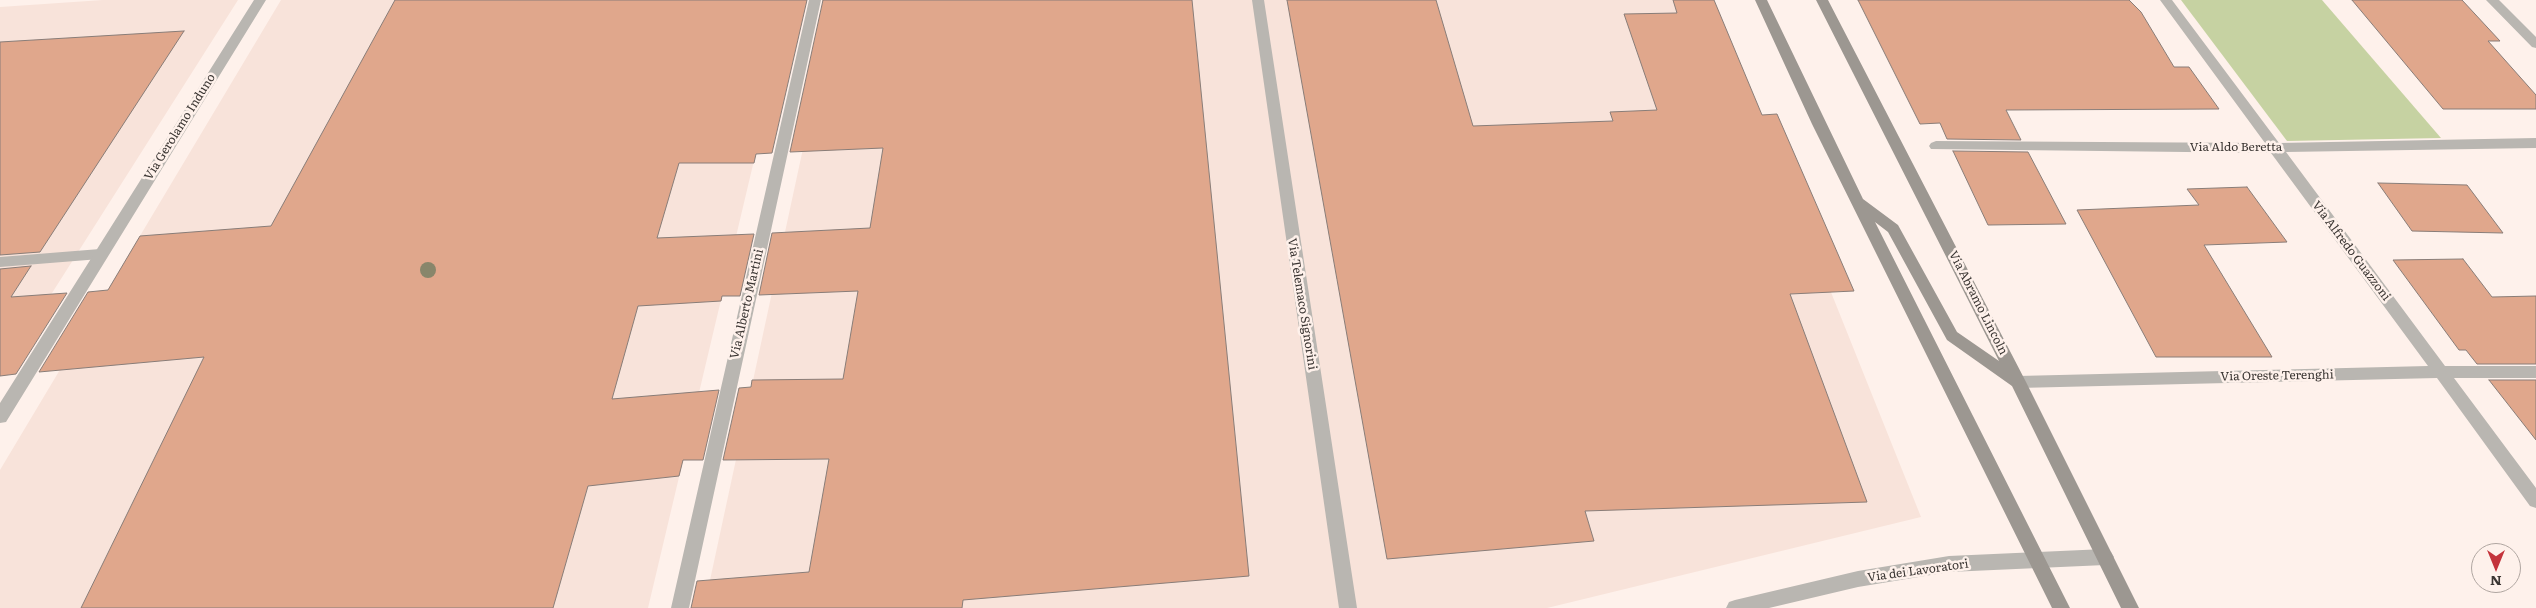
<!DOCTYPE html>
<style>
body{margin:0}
#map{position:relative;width:2536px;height:608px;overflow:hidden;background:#fef1eb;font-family:Literata,serif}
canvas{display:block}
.north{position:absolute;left:2471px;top:543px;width:50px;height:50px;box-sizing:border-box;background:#fef1eb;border:1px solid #b0a6a1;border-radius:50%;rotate:180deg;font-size:14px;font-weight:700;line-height:20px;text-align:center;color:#3b3633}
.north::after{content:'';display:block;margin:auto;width:18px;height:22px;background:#c4343c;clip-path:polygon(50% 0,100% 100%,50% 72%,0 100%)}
</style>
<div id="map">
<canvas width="2536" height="608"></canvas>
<div class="north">N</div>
</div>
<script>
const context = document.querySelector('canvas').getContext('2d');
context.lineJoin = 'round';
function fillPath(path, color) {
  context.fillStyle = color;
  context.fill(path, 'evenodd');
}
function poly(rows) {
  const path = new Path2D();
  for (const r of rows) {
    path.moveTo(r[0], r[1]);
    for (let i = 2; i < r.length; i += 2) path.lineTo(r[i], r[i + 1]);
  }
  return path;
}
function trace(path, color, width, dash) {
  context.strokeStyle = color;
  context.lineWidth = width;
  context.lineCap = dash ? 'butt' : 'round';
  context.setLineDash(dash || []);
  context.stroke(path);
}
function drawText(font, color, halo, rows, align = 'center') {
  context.font = font + ' Literata,serif';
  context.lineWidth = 5;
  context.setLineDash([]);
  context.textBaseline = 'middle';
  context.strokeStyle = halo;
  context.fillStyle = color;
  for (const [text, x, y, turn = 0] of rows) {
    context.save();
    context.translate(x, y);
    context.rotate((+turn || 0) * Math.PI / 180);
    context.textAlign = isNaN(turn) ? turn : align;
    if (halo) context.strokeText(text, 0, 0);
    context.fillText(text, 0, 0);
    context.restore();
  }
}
const built = poly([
 [103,0,238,0,0,375,0,7],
 [281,0,792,0,648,608,0,608,0,470],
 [835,0,1714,0,1921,517,1547,608,704,608]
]);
const green = poly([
 [2181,0,2322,0,2441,138,2287,141]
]);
const building = poly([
 [395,0,807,0,772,153,756,154,754,163,679,163,657,238,754,234,740,296,722,296,721,301,638,306,612,399,719,390,703,460,683,460,679,476,588,486,553,608,81,608,204,357,39,372,88,292,108,290,140,236,271,226,395,0],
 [823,0,1192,0,1249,576,963,600,962,608,691,608,697,581,809,572,829,459,723,460,739,388,751,387,752,380,843,379,858,291,759,295,772,233,870,228,883,148,790,152,823,0],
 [1287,0,1436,0,1473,126,1613,121,1610,112,1657,110,1624,14,1677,13,1673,0,1714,0,1762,115,1777,114,1854,291,1790,294,1867,502,1585,511,1594,541,1387,559,1287,0],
 [1858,0,2129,0,2141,12,2174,67,2189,67,2219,109,2006,110,2021,140,1947,139,1940,123,1920,124,1858,0],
 [2352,0,2462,0,2500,41,2488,41,2536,95,2536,109,2443,109,2352,0],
 [184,31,40,252,0,255,0,42,184,31],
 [1953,151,2028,152,2066,224,1988,225,1953,151],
 [2378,183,2467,185,2503,233,2412,231,2378,183],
 [2247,187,2287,242,2204,245,2272,357,2156,357,2077,210,2199,205,2187,189,2247,187],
 [2463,259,2492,297,2536,296,2536,364,2477,364,2466,350,2459,350,2393,260,2463,259],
 [31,266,11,297,67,293,16,374,0,376,0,269,31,266],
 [2489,380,2536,380,2536,440,2489,380]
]);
const service = poly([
 [100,249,105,250,107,254,105,258,100,259,0,267,0,257,100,249]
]);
const minor = poly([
 [254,0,266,0,6,422,0,423,0,403,254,0],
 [809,0,821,0,689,608,671,608,809,0],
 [1252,0,1264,0,1357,608,1339,608,1252,0],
 [2160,0,2172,0,2279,143,2536,138,2536,148,2286,152,2445,366,2536,366,2536,378,2454,378,2536,488,2536,508,2530,506,2437,378,2018,388,2012,386,2010,382,2012,378,2018,376,2428,366,2271,153,1931,149,1929,146,1931,143,1936,141,2265,143,2160,0],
 [2486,0,2499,0,2536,37,2536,48,2532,47,2486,0],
 [2105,549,2111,552,2114,557,2111,562,2105,565,1949,572,1858,587,1769,608,1726,608,1729,602,1735,600,1858,571,1949,556,2105,549]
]);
const secondary = poly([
 [1755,0,1767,0,1863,199,1898,225,1957,332,1999,361,1816,0,1828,0,2026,382,2139,608,2121,608,2012,386,1947,340,1888,232,1875,222,2070,608,2052,608,1812,124,1755,0]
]);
const trees = [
 [428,270]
];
const streetNames = [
 ["Via Gerolamo Induno",180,127,-58],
 ["Via Aldo Beretta",2236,147],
 ["Via Alfredo Guazzoni",2351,251,53],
 ["Via Abramo Lincoln",1978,303,63],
 ["Via Alberto Martini",747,304,-77],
 ["Via Telemaco Signorini",1302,304,81],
 ["Via Oreste Terenghi",2277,376,-1],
 ["Via dei Lavoratori",1918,571,-8]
];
fillPath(built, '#f8e3da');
fillPath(green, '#c6d2a2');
fillPath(building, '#e0a78c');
trace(building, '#897d78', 1);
fillPath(service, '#b9b6b1');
fillPath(minor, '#b9b6b1');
fillPath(secondary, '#9c9791');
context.fillStyle = '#88866b';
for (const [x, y] of trees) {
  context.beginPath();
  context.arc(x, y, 8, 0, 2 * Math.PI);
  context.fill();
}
drawText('12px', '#3b3633', '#fef1eb', streetNames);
</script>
